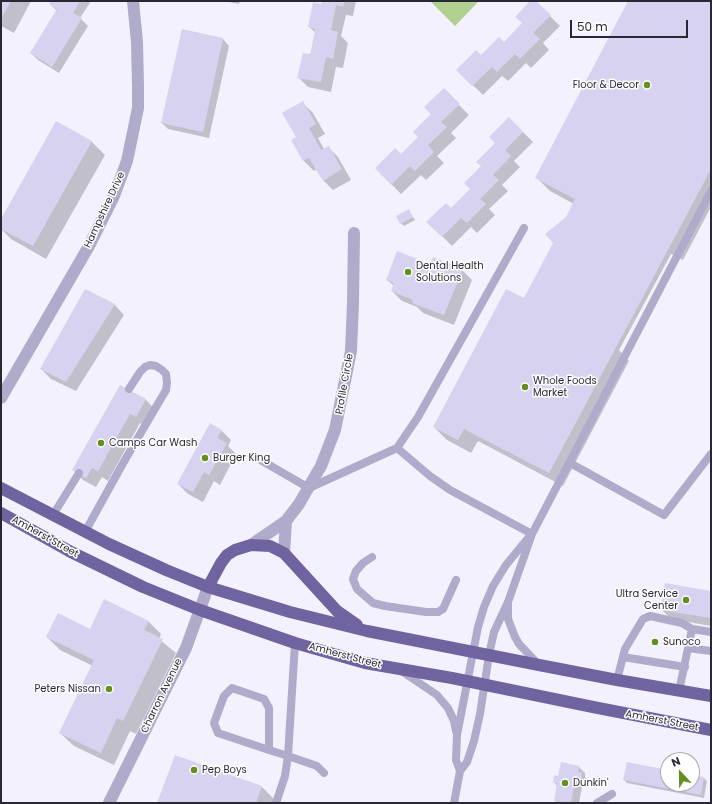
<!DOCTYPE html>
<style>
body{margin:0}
#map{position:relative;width:712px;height:804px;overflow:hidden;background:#f2f1fd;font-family:Poppins,sans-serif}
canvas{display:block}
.frame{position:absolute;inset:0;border:2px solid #292732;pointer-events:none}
.north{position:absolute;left:660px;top:752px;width:40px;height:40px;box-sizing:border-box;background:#fff;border:1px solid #a9a9ad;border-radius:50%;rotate:338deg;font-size:11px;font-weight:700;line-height:16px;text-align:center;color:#292732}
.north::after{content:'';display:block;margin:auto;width:14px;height:18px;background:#648e1e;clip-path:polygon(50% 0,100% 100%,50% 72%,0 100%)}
.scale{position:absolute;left:570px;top:20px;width:118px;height:18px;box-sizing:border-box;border:2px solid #292732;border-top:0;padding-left:5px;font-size:12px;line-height:14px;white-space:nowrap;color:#292732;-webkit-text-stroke:3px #fff;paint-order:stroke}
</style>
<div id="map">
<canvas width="712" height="804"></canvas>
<div class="frame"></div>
<div class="north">N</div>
<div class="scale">50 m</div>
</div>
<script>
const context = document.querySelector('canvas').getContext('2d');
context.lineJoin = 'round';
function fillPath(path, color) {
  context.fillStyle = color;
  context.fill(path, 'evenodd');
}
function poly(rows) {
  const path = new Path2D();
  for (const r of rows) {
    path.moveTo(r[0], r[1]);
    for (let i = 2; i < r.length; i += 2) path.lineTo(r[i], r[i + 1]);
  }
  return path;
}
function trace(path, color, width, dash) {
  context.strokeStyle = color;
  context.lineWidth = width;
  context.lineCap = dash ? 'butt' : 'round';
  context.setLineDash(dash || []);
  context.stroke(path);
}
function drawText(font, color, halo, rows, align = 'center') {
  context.font = font + ' Poppins,sans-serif';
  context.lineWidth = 3;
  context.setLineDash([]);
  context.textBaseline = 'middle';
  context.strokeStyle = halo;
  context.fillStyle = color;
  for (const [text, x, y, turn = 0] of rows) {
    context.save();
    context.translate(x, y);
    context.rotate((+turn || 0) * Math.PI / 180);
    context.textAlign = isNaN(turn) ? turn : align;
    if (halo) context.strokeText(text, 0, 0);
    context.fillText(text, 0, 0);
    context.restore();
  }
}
const green = poly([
 [430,1,479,1,455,26]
]);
const shadow = poly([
 [1,1,31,1,14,33,1,26],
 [52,1,91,1,80,18,88,26,59,73,38,60,31,53,57,11,50,4],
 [223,1,240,1,239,4],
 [323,1,356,1,353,16,346,15,341,36,348,43,343,68,336,67,331,92,308,87,298,77,311,55,316,33,309,27,322,5],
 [532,1,535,1,560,26,543,43,549,50,531,68,526,63,508,81,502,76,483,95,457,70,504,43,523,24],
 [629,1,711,1,711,207,683,260,671,254,619,350,629,361,563,486,478,441,471,453,447,440,434,427,528,301,574,204,550,191,537,178],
 [182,30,223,39,229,46,209,138,168,129,162,123],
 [444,90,469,115,451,133,456,138,437,156,444,163,426,180,421,175,401,194,376,168,401,155,419,137],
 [303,103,313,113,325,134,318,138,324,149,328,147,338,157,351,180,333,190,323,180,317,169,314,171,304,161,292,140,297,137],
 [509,118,533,142,514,161,520,167,502,185,508,191,489,209,495,215,477,233,471,227,452,246,428,222,451,210,472,190,482,166],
 [57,122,92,142,105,155,46,259,11,239,1,229,1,221],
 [408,210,415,220,404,226,401,223],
 [462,270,472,280,454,325,423,313,417,307,402,301,392,291,394,286,387,280],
 [85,290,115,305,124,315,76,391,51,379,41,369],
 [120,386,146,400,156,410,146,427,140,423,108,481,102,477,96,487,83,480,73,470],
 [221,430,231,440,228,446,236,454,220,485,214,481,203,502,188,494,178,484],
 [711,592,711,626,671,619,661,609],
 [148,621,161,634,159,639,176,653,136,734,130,731,114,765,74,746,60,733,93,666,60,650,47,637],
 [579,767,585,773,585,777,589,781,587,788,582,787,579,803,557,803,555,800,557,786,554,782,559,777],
 [668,771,668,784,692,784,692,776,704,778,707,781,704,798,627,783,624,780],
 [262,787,275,800,274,803,158,803]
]);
const building = poly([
 [1,1,11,1,1,19],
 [51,1,80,1,73,13,82,18,52,67,30,53,57,9,49,4],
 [322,1,345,1,343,7,336,5,331,30,338,32,333,59,326,57,321,82,297,78,303,53,310,54,312,46,315,29,308,27,313,2,321,4],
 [530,1,536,1,551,15,533,33,540,39,520,59,515,54,497,72,492,67,472,86,456,70,476,50,481,55,499,37,504,42,522,23,515,17],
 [628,1,711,1,711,169,549,473,464,429,458,440,433,427,506,289,524,298,553,243,545,234,566,217,575,199,535,178],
 [182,29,223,38,203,132,161,123],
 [444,88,460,104,441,122,447,127,428,145,434,152,415,171,410,166,391,185,375,168,395,148,401,154,418,137,413,132,431,114,424,107],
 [303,101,316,124,309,128,321,150,329,146,342,169,323,181,309,158,303,161,291,140,296,137,282,113],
 [509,117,523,132,505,150,511,156,493,175,499,180,480,199,486,204,467,223,461,218,442,237,426,222,446,203,451,208,470,189,464,183,481,166,476,162,495,143,489,137],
 [56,121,92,141,33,246,1,229,1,219],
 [409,209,413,217,400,224,396,216],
 [397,251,430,264,433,257,463,269,444,315,412,303,413,300,391,291,394,283,386,280],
 [85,289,115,304,66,382,40,369],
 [120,385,146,399,136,417,130,414,98,471,92,468,86,478,72,470],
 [210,423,222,430,217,438,227,443,209,475,204,472,193,492,177,484],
 [665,583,711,591,711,618,660,610],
 [104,599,149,621,144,630,163,639,123,721,117,718,101,753,59,733,94,660,46,637,58,613,90,629],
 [175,755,262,786,256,803,157,803],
 [561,762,579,766,578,772,582,773,581,782,575,781,571,803,554,801,557,783,553,783,554,775,558,776],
 [627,762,668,770,668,784,692,784,692,775,704,777,701,795,623,780]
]);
const service = poly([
 [397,448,418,417,524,228],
 [257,458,309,488,397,448,430,476,450,490,532,534],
 [570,463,664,515,711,454],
 [53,515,79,473],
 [85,532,122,465,166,390,167,383,166,374,162,370,156,366,150,365,145,367,140,372,129,389],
 [372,557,363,563,356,571,353,579,357,589,373,603,385,606,426,612,438,612,443,609,456,580],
 [508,603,508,619,515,637,519,644,539,665],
 [688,648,711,651],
 [623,657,685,667],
 [403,672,437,695,442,701,448,708,454,721,456,731],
 [617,680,625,649,643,619,650,616,682,623,692,629,711,632],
 [679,691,692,629],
 [269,750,269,708,264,699,232,688,224,696,214,723,218,733,269,750,288,756,317,766,324,773],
 [460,771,456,760,457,735,478,627,484,607,493,586,506,565,529,537],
 [276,803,285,776,288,756,295,643],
 [454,803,460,771,467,762,474,741,480,714,489,655,494,632,508,602,532,534,711,191],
 [597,803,612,794]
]);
const minor = poly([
 [1,398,89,246,114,196,127,161,138,108,138,86,137,42,133,1],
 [251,545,286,521,299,504,321,466,335,430,351,351,353,303,354,233],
 [284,553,286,521]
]);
const tertiary = poly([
 [109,803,186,648,208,587]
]);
const trunk = poly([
 [1,488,109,544,166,570,208,587,290,612,367,631,539,665,617,680,711,696],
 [1,513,71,552,143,587,200,610,295,643,365,663,452,678,593,707,711,730],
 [208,587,221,563,227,555,235,550,251,545,270,546,284,553,337,611,357,625]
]);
const markers = [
 [647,85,4,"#648e1e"],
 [408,272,4,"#648e1e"],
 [525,387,4,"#648e1e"],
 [101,443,4,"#648e1e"],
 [205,458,4,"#648e1e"],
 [686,600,4,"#648e1e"],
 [655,642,4,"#648e1e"],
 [109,689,4,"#648e1e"],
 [194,770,4,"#648e1e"],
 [565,783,4,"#648e1e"]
];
const poiNames = [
 ["Floor & Decor",639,85,"right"],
 ["Dental Health",416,266],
 ["Solutions",416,278],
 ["Whole Foods",533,381],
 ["Market",533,393],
 ["Camps Car Wash",109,443],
 ["Burger King",213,458],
 ["Ultra Service",678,594,"right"],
 ["Center",678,606,"right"],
 ["Sunoco",663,642],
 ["Peters Nissan",101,689,"right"],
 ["Pep Boys",202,770],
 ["Dunkin'",573,783]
];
const streetNames = [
 ["Hampshire Drive",105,210,-65],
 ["Profile Circle",345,384,-80],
 ["Amherst Street",45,537,29],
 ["Amherst Street",345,656,15],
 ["Charron Avenue",162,696,-64],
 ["Amherst Street",662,721,11]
];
fillPath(green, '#b2d090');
fillPath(shadow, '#0003');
fillPath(building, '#d7d2f0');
trace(service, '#afabcb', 8);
trace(minor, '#afabcb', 12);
trace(tertiary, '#afabcb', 12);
trace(trunk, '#7063a0', 12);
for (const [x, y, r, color] of markers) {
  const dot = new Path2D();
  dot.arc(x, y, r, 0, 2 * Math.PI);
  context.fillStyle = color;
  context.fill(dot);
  trace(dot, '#fff', 1.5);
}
drawText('10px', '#292732', '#fff', poiNames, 'left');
drawText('10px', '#292732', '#fff', streetNames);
</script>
